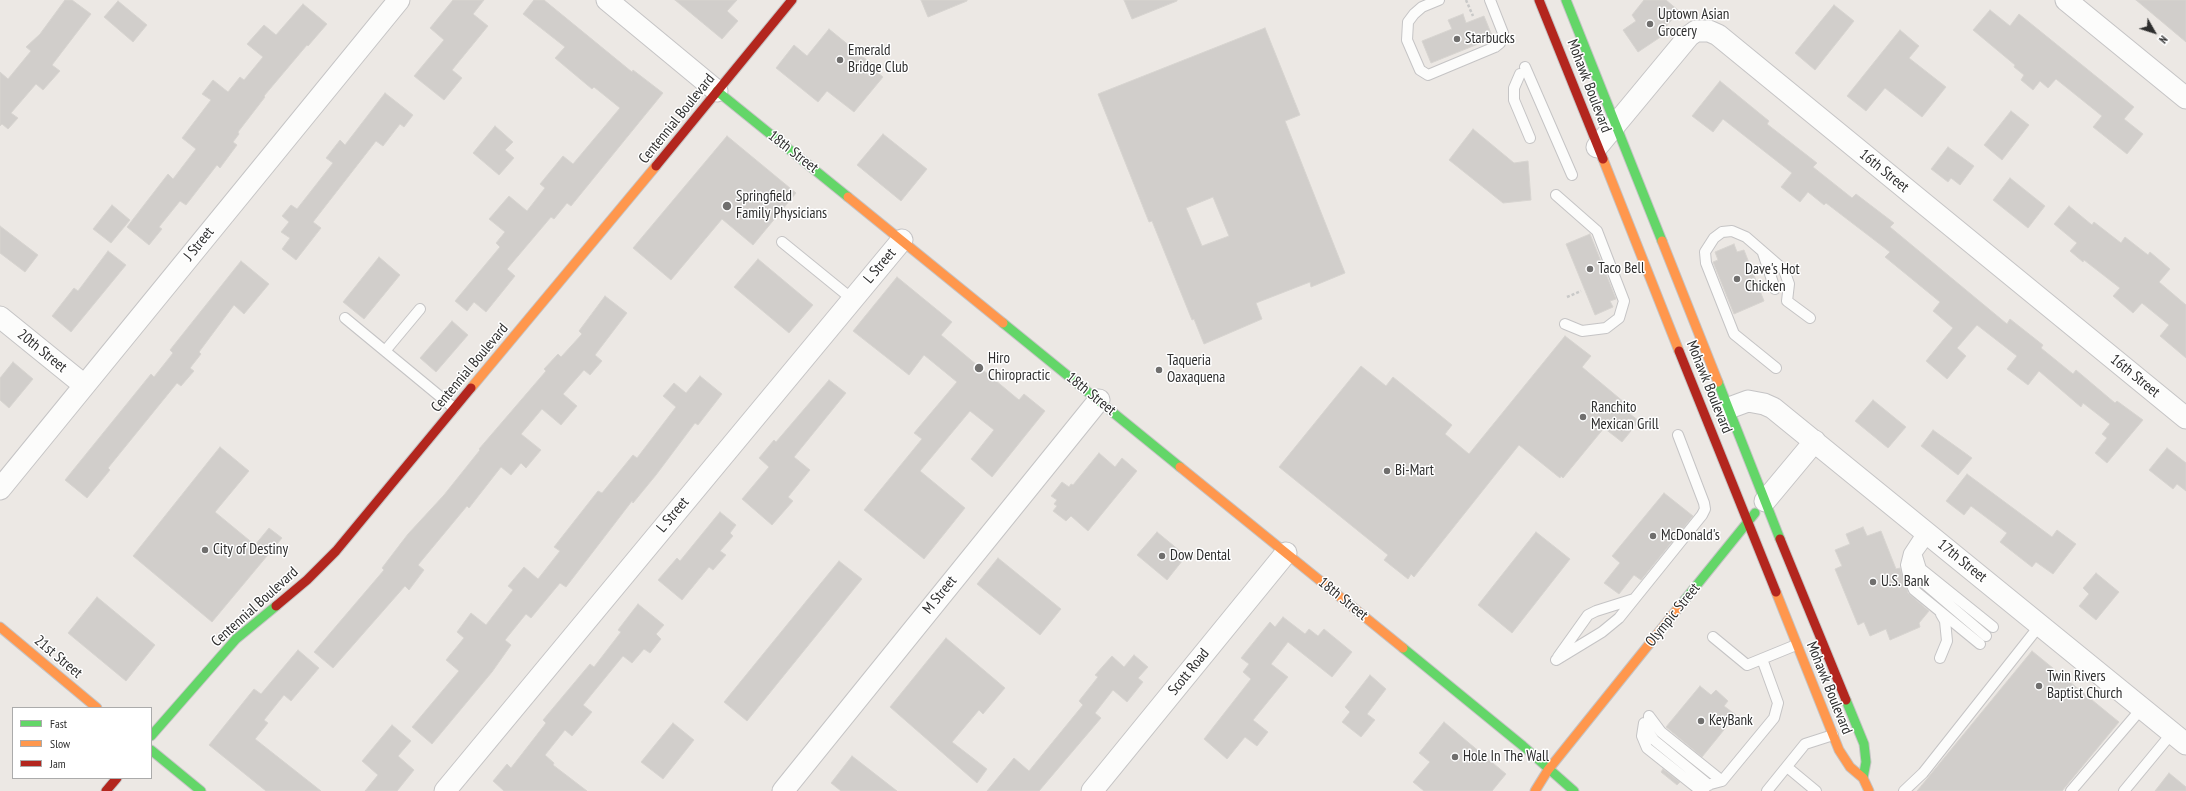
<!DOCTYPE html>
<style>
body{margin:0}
#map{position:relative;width:2186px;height:791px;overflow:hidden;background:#ece8e4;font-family:"PT Sans Narrow",sans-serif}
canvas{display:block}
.legend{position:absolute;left:12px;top:707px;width:140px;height:72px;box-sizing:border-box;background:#fff;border:1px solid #ababab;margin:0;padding:5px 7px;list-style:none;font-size:12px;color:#2e2e2e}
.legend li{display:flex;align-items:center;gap:8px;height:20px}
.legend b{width:20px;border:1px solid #ababab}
.north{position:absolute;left:2134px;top:12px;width:40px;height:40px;-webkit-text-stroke:3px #fff;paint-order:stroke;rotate:129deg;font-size:11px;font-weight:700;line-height:16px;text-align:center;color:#2e2e2e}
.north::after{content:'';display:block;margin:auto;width:14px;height:18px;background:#2e2e2e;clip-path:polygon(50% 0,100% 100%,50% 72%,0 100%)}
</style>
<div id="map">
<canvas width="2186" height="791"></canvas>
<ul class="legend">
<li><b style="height:5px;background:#63d668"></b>Fast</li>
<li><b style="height:5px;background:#ff974d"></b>Slow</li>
<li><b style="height:5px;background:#b3261e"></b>Jam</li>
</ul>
<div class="north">N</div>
</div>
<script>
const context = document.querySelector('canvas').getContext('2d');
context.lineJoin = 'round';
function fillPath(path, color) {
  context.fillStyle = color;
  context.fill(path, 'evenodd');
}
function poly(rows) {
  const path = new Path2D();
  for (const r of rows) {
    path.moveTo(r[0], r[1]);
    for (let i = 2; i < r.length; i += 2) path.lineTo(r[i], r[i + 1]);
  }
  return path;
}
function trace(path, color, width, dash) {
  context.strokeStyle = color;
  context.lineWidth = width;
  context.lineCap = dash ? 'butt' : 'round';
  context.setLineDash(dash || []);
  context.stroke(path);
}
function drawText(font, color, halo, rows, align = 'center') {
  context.font = font + ' "PT Sans Narrow",sans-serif';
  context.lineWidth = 3;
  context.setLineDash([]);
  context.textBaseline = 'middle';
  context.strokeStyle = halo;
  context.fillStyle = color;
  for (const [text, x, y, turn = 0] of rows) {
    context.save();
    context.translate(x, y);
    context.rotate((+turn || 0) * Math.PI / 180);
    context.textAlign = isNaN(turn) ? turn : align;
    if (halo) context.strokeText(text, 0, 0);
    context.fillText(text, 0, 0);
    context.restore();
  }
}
const building = poly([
 [65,0,72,0,91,14,52,65,60,71,43,90,36,84,11,113,18,118,8,129,2,124,0,126,0,72,8,79,31,51,26,47,40,34,65,0],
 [453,0,484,0,473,14,488,26,452,70,462,78,444,100,414,76,444,40,430,28,453,0],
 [534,0,544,0,632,72,633,70,663,93,571,206,567,203,554,219,551,217,507,269,515,276,486,312,474,302,467,311,455,301,500,247,496,243,505,232,489,219,509,196,527,211,545,188,540,184,563,156,573,164,620,108,594,87,592,89,555,58,565,47,523,14,534,0],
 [675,0,737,0,727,11,738,21,722,39,675,0],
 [921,0,967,0,967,1,928,17,921,0],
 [1124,0,1177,0,1177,1,1132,19,1124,0],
 [1644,0,1666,0,1679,11,1660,34,1662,36,1638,52,1623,30,1636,21,1632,15,1644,0],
 [2136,0,2186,0,2186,42,2136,0],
 [118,1,147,25,133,42,104,17,118,1],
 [303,4,327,24,308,46,307,45,264,96,265,97,238,132,239,134,233,142,237,145,220,168,217,165,186,205,180,201,159,227,162,229,149,245,127,227,168,174,173,179,196,149,182,138,211,100,202,94,213,80,228,92,240,77,244,80,263,57,247,44,264,25,276,35,303,4],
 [1834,5,1854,21,1815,70,1795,53,1834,5],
 [1990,10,2010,26,2019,14,2134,107,2124,119,2143,134,2127,154,2093,127,2102,116,2056,79,2048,88,2040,81,2033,90,2021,80,2024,75,2014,67,2015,65,1973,30,1990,10],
 [1463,14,1466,23,1484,16,1493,38,1431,63,1422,41,1452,29,1448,20,1463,14],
 [1265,28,1300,115,1285,121,1345,273,1311,287,1310,282,1256,303,1262,319,1204,344,1194,319,1192,320,1152,221,1149,222,1098,94,1265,28],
 [1213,197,1229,236,1202,246,1186,208,1213,197],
 [829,29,873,65,871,67,883,77,854,112,827,91,818,102,776,68,794,45,807,56,829,29],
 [1900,30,1919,46,1909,58,1946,87,1922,117,1885,88,1866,111,1847,96,1900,30],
 [1720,81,1769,121,1767,124,1817,163,1813,167,1852,198,1856,194,1894,223,1890,227,2007,324,2010,319,2043,345,2041,348,2073,374,2076,370,2115,403,2117,401,2143,420,2107,463,2095,453,2107,438,2102,434,2110,424,2083,403,2081,407,2039,371,2028,385,2007,369,2017,356,1977,325,1957,348,1966,356,1947,379,1926,361,1953,328,1933,311,1940,302,1885,257,1890,252,1826,203,1824,205,1808,192,1800,202,1781,187,1792,173,1723,119,1713,132,1692,116,1720,81],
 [385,93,413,115,404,127,400,124,383,146,376,141,313,222,321,228,296,260,282,249,290,238,281,232,289,222,282,216,291,205,297,209,333,163,326,158,340,140,345,145,385,93],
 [2011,111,2029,125,2002,160,1984,145,2011,111],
 [495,126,513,142,505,150,514,158,499,175,473,153,495,126],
 [1473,129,1514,163,1528,161,1531,200,1503,203,1449,160,1473,129],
 [883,134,927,169,901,201,857,165,883,134],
 [727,136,796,193,753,245,722,219,671,280,633,248,727,136],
 [1948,147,1974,166,1960,185,1951,178,1948,182,1931,169,1948,147],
 [2010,178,2045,206,2028,228,1993,200,2010,178],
 [112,205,130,220,111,243,93,229,112,205],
 [2069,206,2092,225,2094,222,2121,243,2125,237,2148,255,2150,252,2170,269,2159,282,2186,305,2186,358,2160,336,2169,325,2142,303,2133,313,2113,296,2120,288,2084,260,2083,262,2070,251,2077,243,2054,224,2069,206],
 [0,226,38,255,25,272,0,253,0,226],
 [1590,234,1616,299,1610,301,1613,307,1595,315,1566,244,1590,234],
 [1734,244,1737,252,1744,250,1764,301,1734,314,1713,262,1718,260,1715,252,1734,244],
 [108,251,126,265,71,332,52,316,74,288,78,291,108,251],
 [379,257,400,275,364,319,343,302,379,257],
 [758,259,813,305,789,333,734,287,758,259],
 [241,261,269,284,244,314,234,305,199,352,201,354,190,368,194,371,181,386,177,383,108,468,110,470,87,498,65,480,151,374,154,377,173,353,170,350,241,261],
 [897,277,952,322,941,335,1019,400,1024,394,1045,411,992,477,971,459,994,430,970,411,920,471,965,508,924,559,864,510,922,439,914,433,957,382,924,355,909,375,853,331,897,277],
 [605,296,627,313,595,355,602,361,590,375,584,370,563,394,577,406,561,425,542,409,521,434,541,450,526,468,521,463,511,475,501,467,469,508,467,506,418,565,424,570,409,590,405,586,333,668,314,652,384,570,382,568,408,534,444,495,480,450,479,449,546,371,544,369,558,354,561,357,582,334,579,331,605,296],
 [452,321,468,335,436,372,420,358,452,321],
 [1565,336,1591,356,1582,367,1625,403,1621,407,1639,421,1622,442,1604,428,1563,478,1561,476,1560,478,1519,445,1414,577,1411,574,1408,579,1384,560,1388,555,1279,467,1361,366,1386,386,1393,377,1452,425,1445,434,1469,454,1565,336],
 [13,362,33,379,9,408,0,400,0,378,13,362],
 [700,376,722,394,698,425,695,423,656,475,633,503,632,501,566,587,560,583,531,618,526,614,505,640,511,645,492,672,432,744,412,727,459,671,446,660,464,638,457,632,471,613,486,625,513,590,508,586,524,567,538,579,560,551,554,547,598,491,602,493,633,455,637,458,676,407,663,396,674,383,686,393,700,376],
 [829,380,846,393,794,457,810,470,788,497,793,501,772,525,742,499,769,467,759,458,774,440,776,442,829,380],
 [1873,400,1906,427,1888,448,1855,421,1873,400],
 [1933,430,1972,458,1958,475,1921,446,1933,430],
 [220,447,249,471,215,512,255,545,269,528,282,538,212,622,133,556,220,447],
 [2167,448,2186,463,2186,491,2177,484,2173,489,2149,470,2167,448],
 [1099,453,1115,467,1122,458,1137,471,1088,531,1071,516,1066,521,1053,511,1057,506,1054,504,1057,500,1051,496,1062,482,1069,487,1071,484,1073,485,1099,453],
 [1967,474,2052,537,2057,530,2076,544,2053,574,2036,562,2032,567,2000,542,2007,533,1971,506,1964,515,1946,501,1967,474],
 [1664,493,1693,516,1641,580,1634,575,1619,594,1604,583,1620,563,1612,556,1664,493],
 [720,512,736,525,730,533,733,536,720,551,726,555,713,570,709,567,682,600,658,580,677,558,680,561,720,512],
 [1863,527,1867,536,1881,531,1896,569,1900,568,1908,593,1929,611,1919,623,1920,627,1890,640,1886,629,1870,636,1864,622,1858,625,1835,569,1842,566,1835,550,1850,544,1846,534,1863,527],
 [1157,532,1186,556,1167,580,1137,555,1157,532],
 [1536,532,1570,559,1512,633,1478,605,1536,532],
 [998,558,1061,609,1040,635,977,584,998,558],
 [839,561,862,579,747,721,724,702,839,561],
 [2096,573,2119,592,2096,620,2079,606,2089,594,2083,588,2096,573],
 [97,597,155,645,126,681,68,633,97,597],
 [638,604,664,625,656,634,661,639,650,653,644,649,632,663,623,656,583,705,592,712,572,736,565,730,545,755,554,763,553,765,587,791,504,791,493,781,507,764,511,768,546,723,543,720,590,664,594,667,621,632,618,630,638,604],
 [1283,617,1305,634,1309,629,1318,636,1324,629,1352,652,1332,677,1288,642,1271,664,1288,677,1253,720,1268,732,1257,746,1245,737,1227,759,1204,739,1251,679,1243,672,1249,664,1241,658,1270,622,1275,627,1283,617],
 [946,638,1005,688,983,714,979,710,952,742,987,769,977,783,890,707,946,638],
 [298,650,319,668,291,701,284,695,264,720,268,723,255,739,321,791,266,791,209,745,254,689,261,694,298,650],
 [2032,651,2119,722,2062,791,1917,791,2032,651],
 [1134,655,1148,667,1138,678,1143,682,1127,702,1113,690,1095,713,1101,718,1039,791,987,791,1014,758,1029,771,1083,705,1079,701,1098,677,1095,675,1112,656,1124,667,1134,655],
 [1370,675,1386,689,1367,714,1375,720,1361,737,1342,722,1350,712,1345,707,1370,675],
 [1700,686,1711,695,1716,690,1728,701,1724,706,1736,715,1702,757,1666,727,1700,686],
 [1444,722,1506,774,1492,791,1424,791,1413,782,1430,762,1419,753,1444,722],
 [673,723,694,740,663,779,641,762,673,723],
 [392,725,411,741,398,756,414,770,397,791,365,791,378,775,362,761,392,725],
 [852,756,897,791,841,791,831,783,852,756],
 [1663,769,1680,782,1677,785,1661,772,1663,769],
 [2169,773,2186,787,2186,791,2155,791,2169,773]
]);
const path = poly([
 [1466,0,1473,16],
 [1567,297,1581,291]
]);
const lane = poly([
 [1439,0,1422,7,1414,14,1408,22,1407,40,1420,70,1428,75,1495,47,1500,43,1503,33,1490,0],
 [1525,67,1572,175],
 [1520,74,1514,88,1514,100,1530,138],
 [1556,195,1597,231,1624,301,1619,318,1606,328,1582,331,1565,324],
 [782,242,852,299],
 [1763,253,1775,289],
 [345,318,454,408],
 [385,351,420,309],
 [1776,368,1734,334,1706,263,1705,252,1714,238,1722,232,1732,231,1746,237,1784,270,1789,284,1787,301,1810,318],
 [1924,530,1909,553,1906,565,1909,579,1914,590,1980,644],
 [1930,535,1914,557,1914,571,1918,578,1986,636],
 [1917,556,1921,569,1993,627],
 [1713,637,1747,665,1796,645],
 [1558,657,1588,615,1596,611,1634,599],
 [1940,658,1947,641,1945,621,1941,614],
 [1556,660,1602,632,1619,618,1702,515,1705,509,1704,503,1678,435],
 [1649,716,1661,732,1722,781],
 [1649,716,1648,731,1654,740,1709,785],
 [1644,723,1642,736,1647,748,1701,791],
 [1787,767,1816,791],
 [1703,791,1707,785,1722,781,1774,718,1778,703,1762,659],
 [1767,791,1805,744,1833,735],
 [1904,791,1923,773,2040,625],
 [2071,791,2142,708],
 [2124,791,2172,733]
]);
const street = poly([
 [607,0,717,91],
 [2066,0,2186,98],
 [1597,147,1689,36,1696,31,1709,31,1718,35,2186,418],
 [0,317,84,385],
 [1729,408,1748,401,1764,404,1773,408,2186,744],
 [0,489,399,0],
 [1765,501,1815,441],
 [445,791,902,240],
 [783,791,1099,400],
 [1092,791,1286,553]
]);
const fast = poly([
 [1566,0,1662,241],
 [717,91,848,197],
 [1003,323,1180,467],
 [1718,382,1780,539],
 [1679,607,1755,513],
 [1403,648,1523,746,1574,791],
 [1846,700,1864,744,1866,762,1863,778],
 [151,736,236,639,276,606],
 [151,750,201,791]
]);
const slow = poly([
 [1603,159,1679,351],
 [848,197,1003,323],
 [1662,241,1718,382],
 [471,388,656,166],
 [1180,467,1403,648],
 [1776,592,1839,750,1850,767,1863,778,1869,791],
 [0,627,97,708],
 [1535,791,1548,770,1679,607]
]);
const jam = poly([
 [1539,0,1603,159],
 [656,166,792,0],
 [1679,351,1776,592],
 [1780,539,1846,700],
 [276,606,307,580,336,551,471,388],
 [106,791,117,778]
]);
const markers = [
 [1650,24,4,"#706f6e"],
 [1457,39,4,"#706f6e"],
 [840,60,4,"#706f6e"],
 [727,206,5,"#706f6e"],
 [1590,269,4,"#706f6e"],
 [1737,279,4,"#706f6e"],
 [979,368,5,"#706f6e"],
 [1159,370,4,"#706f6e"],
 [1583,417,4,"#706f6e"],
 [1387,471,4,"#706f6e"],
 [1653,536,4,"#706f6e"],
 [205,550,4,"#706f6e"],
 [1162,556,4,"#706f6e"],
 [1873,582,4,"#706f6e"],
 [2039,686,4,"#706f6e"],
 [1701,721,4,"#706f6e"],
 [1455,757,4,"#706f6e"]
];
const poiNames = [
 ["Uptown Asian",1658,15],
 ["Grocery",1658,32],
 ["Starbucks",1465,39],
 ["Emerald",848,51],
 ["Bridge Club",848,68],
 ["Springfield",736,197],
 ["Family Physicians",736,214],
 ["Taco Bell",1598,269],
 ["Dave's Hot",1745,270],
 ["Chicken",1745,287],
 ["Hiro",988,359],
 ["Chiropractic",988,376],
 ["Taqueria",1167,361],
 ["Oaxaquena",1167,378],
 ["Ranchito",1591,408],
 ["Mexican Grill",1591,425],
 ["Bi-Mart",1395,471],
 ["McDonald's",1661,536],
 ["City of Destiny",213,550],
 ["Dow Dental",1170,556],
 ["U.S. Bank",1881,582],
 ["Twin Rivers",2047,677],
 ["Baptist Church",2047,694],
 ["KeyBank",1709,721],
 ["Hole In The Wall",1463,757]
];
const streetNames = [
 ["Mohawk Boulevard",1589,86,69],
 ["Centennial Boulevard",677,119,-51],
 ["18th Street",793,152,38],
 ["16th Street",1884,171,39],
 ["J Street",199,244,-51],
 ["L Street",880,266,-50],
 ["20th Street",42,351,39],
 ["Centennial Boulevard",470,368,-50],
 ["16th Street",2135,376,39],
 ["Mohawk Boulevard",1709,387,68],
 ["18th Street",1091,394,39],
 ["L Street",673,515,-50],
 ["17th Street",1962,561,39],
 ["M Street",940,595,-51],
 ["18th Street",1343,599,39],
 ["Centennial Boulevard",255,607,-42],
 ["Olympic Street",1673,615,-51],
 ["21st Street",58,657,40],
 ["Scott Road",1189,672,-51],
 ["Mohawk Boulevard",1829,688,68]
];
fillPath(building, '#d1cecb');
trace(building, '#d7d4d0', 1);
trace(lane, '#c5c4c5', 12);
trace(street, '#c5c4c5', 23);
trace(fast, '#c5c4c5', 11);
trace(slow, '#c5c4c5', 11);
trace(jam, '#c5c4c5', 11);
trace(path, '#c9c9c8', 2.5, [3, 2]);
trace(lane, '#fcfcfb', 10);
trace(street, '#fcfcfb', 21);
trace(fast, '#63d668', 9);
trace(slow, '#ff974d', 9);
trace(jam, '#b3261e', 9);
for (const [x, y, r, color] of markers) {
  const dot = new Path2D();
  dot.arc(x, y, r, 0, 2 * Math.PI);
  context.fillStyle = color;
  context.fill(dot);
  trace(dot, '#fff', 1.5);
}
drawText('15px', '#2e2e2e', '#fff', poiNames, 'left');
drawText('15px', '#2e2e2e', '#fff', streetNames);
</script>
